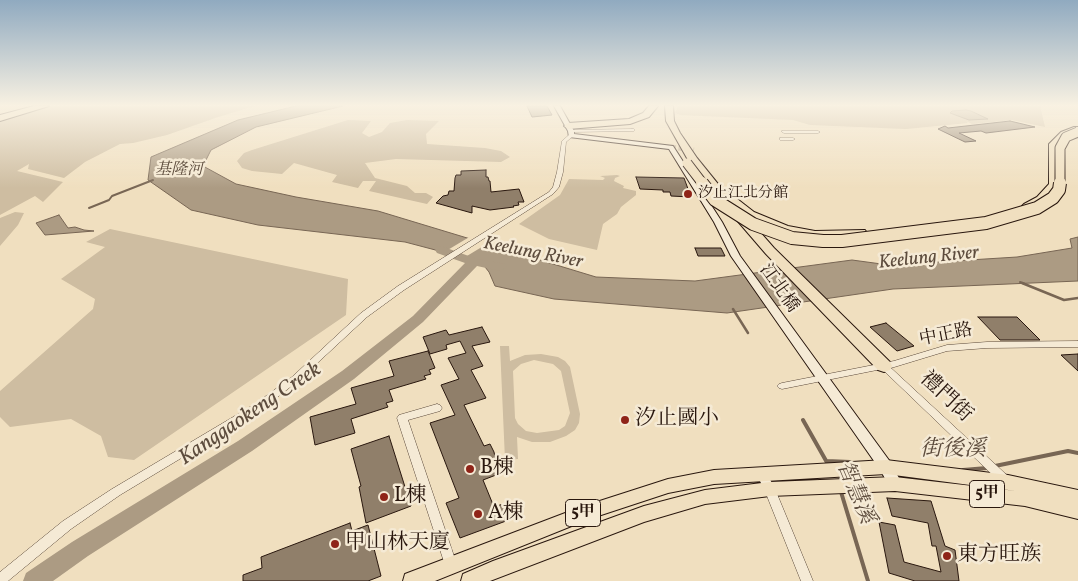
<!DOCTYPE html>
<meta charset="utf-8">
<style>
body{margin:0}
canvas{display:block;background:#f0dfbf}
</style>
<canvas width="1078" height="581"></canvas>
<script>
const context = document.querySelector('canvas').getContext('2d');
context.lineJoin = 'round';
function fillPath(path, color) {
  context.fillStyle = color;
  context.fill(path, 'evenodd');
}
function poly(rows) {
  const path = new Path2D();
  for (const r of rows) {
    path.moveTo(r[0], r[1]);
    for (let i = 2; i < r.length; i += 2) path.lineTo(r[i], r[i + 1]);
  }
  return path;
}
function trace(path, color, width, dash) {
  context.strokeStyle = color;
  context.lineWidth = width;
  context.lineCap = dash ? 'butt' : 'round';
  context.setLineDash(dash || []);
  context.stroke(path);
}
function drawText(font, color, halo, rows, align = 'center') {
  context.font = font + ' Vollkorn,"Noto Serif TC",serif';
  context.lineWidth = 5;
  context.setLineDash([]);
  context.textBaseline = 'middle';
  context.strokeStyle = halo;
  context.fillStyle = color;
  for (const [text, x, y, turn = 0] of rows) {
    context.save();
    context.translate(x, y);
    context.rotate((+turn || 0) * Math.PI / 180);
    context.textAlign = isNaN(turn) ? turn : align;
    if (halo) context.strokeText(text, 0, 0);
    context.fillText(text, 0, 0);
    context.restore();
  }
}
const green = poly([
 [50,106,255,106,218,117,167,135,133,143,120,144,85,162,64,178,28,169,29,164,17,171,63,182,43,202,35,196,0,215,0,119],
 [678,106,1040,106,1045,127,1012,120,972,124,966,121,968,123,906,129,810,125,793,120,681,115,675,113],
 [348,120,371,121,362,133,369,137,382,132,390,123,407,120,439,121,426,134,427,144,485,148,501,151,510,157,501,162,396,159,365,163,375,178,407,186,415,193,426,193,433,197,427,204,369,191,376,181,363,181,358,188,332,182,337,175,294,163,282,174,252,171,242,168,237,161,244,153,252,150],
 [617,175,620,176,615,178,614,181,624,186,623,188,636,191,636,195,621,207,617,214,603,224,597,250,549,239,519,224,560,195,569,179,603,180,605,178,600,176],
 [15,212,24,213,18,225,0,246,0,218],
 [110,229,348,279,346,315,134,460,108,457,101,436,71,419,10,427,0,417,0,391,93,309,95,299,61,279,105,247,86,242],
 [500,346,509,346,510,361,525,355,541,354,558,357,565,361,570,367,580,414,579,423,575,430,566,436,550,442,532,442,517,437,518,459,505,460],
 [534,360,553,364,561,371,570,413,565,426,559,430,537,433,526,431,518,424,515,418,513,371,521,364]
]);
const water = poly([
 [296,106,343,106,256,127,211,150,203,166,236,184,296,197,378,211,596,277,695,281,852,260,889,265,1017,257,1072,248,1070,239,1078,237,1078,281,893,289,727,313,554,299,495,286,489,272,481,262,405,242,258,225,191,210,148,180,151,157,238,120,296,106],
 [966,110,971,111,988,119,969,120,950,113,952,111,966,110],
 [59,215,68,228,75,227,84,230,94,231,45,235,36,223,59,215]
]);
const pier = poly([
 [471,236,490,242,462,259,441,254]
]);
const streamFar2 = poly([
 [89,208,109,200,112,196,153,180],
 [1020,282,1025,284]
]);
const streamFar1 = poly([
 [1022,283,1064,300,1078,298],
 [733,309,748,333]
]);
const stream = poly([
 [803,420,829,466],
 [827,461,850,462],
 [995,466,1068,451,1078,453],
 [963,470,987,468],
 [841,492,868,581]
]);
const river = poly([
 [441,246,477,259,505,264,507,267,500,271,477,266,423,322,354,379,252,451,88,556,53,581,23,581,26,573,72,542,238,441,342,371,413,316,465,263,437,253,435,250,437,247,441,246]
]);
const building = poly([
 [527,106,547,106,552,115,532,117,527,106],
 [1010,121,1035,127,986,133,981,131,959,133,976,141,965,142,938,129,945,126,948,128,1010,121],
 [486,170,486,177,488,177,489,181,490,181,491,192,519,189,524,202,518,202,519,205,513,206,514,207,490,210,472,206,472,213,436,203,443,196,448,195,449,191,454,191,455,178,456,175,461,175,461,171,486,170],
 [636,177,684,178,691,197,671,196,670,192,663,192,663,190,640,189,636,177],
 [695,248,721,248,725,256,698,256,695,248],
 [978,317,1017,317,1040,340,1000,340,978,317],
 [886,323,914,346,897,351,870,327,886,323],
 [482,327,490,342,472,346,483,366,471,370,486,398,464,405,484,446,490,444,494,452,496,462,490,463,496,475,483,480,494,507,503,504,506,521,460,538,446,503,459,498,430,423,455,415,441,385,459,379,448,358,466,353,460,341,446,345,447,349,430,354,423,337,446,330,449,335,482,327],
 [428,351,435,368,429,370,431,374,424,376,426,379,389,390,393,401,386,403,388,407,351,419,355,433,315,445,310,417,356,404,351,388,394,376,389,361,428,351],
 [1078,354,1078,371,1061,355,1078,354],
 [389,436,411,506,366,523,359,487,361,486,351,449,389,436],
 [887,498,931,501,945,546,955,550,959,581,915,581,889,573,879,522,895,525,904,562,941,572,936,546,932,546,928,523,892,516,887,498],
 [350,523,352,531,368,525,381,576,368,581,243,581,243,575,262,568,261,557,350,523]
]);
const streetTunnel = poly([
 [671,147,694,150]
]);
const street = poly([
 [632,129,634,129,634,131,571,132,569,131,571,130,632,129],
 [782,131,818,131,820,132,818,133,784,133,782,132,782,131],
 [569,135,573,136,566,142,563,172,559,187,553,194,404,290,367,317,298,381,261,410,120,495,71,529,8,581,0,581,0,572,63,521,112,489,255,404,292,377,361,313,398,286,549,192,553,187,557,172,562,141,569,135],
 [780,138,793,138,795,139,793,140,780,140,780,138],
 [1078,341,1078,347,987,348,947,351,891,368,1010,478,1011,481,1010,484,1006,486,1002,484,882,369,782,389,779,388,777,386,779,384,782,383,894,361,947,345,987,342,1078,341],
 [437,404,440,405,442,408,440,411,408,420,457,565,455,569,451,571,447,569,445,565,397,418,399,415,437,404],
 [761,469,765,470,775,489,813,581,801,581,765,491,756,473,757,470,761,469]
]);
const secondary = poly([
 [554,106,560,106,574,131,574,134,673,146,722,222,740,256,891,463,902,484,900,488,895,490,890,488,881,471,731,256,714,222,669,149,569,137,568,131,554,106]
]);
const primary = poly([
 [886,460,1008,475,1078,490,1078,519,1025,506,895,491,770,496,705,504,644,522,490,581,461,581,463,574,493,561,644,506,705,490,770,482,895,477,1016,491,886,474,714,484,668,493,589,519,435,581,403,581,405,574,581,507,668,479,714,470,886,460]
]);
const highway = poly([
 [34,106,49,106,0,121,0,115,34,106],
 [649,106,658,106,649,117,630,124,568,129,564,126,568,123,629,119,643,113,649,106],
 [665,106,673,106,674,121,680,133,697,158,718,184,754,212,788,226,815,231,865,230,867,233,861,237,815,239,781,232,745,215,774,248,890,362,892,366,890,370,884,372,878,370,766,254,735,218,733,216,735,214,742,213,715,194,688,160,666,121,665,106],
 [1074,127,1078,127,1078,132,1067,136,1059,145,1059,185,1045,201,1032,208,1024,208,1022,206,1024,204,1037,197,1049,184,1049,144,1061,132,1074,127]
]);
const highwayBridgeFar1 = poly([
 [687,163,703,184],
 [1060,184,1060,148,1066,137,1078,132]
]);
const highwayBridge = poly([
 [702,183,715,200,753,224,792,238,823,241,842,241,986,223,1037,208,1053,198,1059,190,1060,183]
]);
const markers = [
 [688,194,5,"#8f2418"],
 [625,420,5,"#8f2418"],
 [470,469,5,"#8f2418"],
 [384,497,5,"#8f2418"],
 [478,514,5,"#8f2418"],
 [335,544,5,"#8f2418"],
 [947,556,5,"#8f2418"]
];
const farPoinames = [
 ["汐止江北分館",698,194]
];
const farWaternames = [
 ["基隆河",179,171]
];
const shields = [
 [987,494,35],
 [583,513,35]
];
const shieldNames = [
 ["5甲",987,494],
 ["5甲",583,513]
];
const streetNames = [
 ["江北橋",778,289,55],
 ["中正路",946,336,-11]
];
const waterNames = [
 ["Keelung River",533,254,11],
 ["Keelung River",929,259,-6]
];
const nearStreetnames = [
 ["禮門街",945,398,43]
];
const nearPoinames = [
 ["汐止國小",635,420],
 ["B棟",480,469],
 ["L棟",394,497],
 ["A棟",488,514],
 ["甲山林天廈",345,544],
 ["東方旺族",957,556]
];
const nearWaternames = [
 ["Kanggaokeng Creek",251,415,-34],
 ["街後溪",953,451],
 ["智慧溪",854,493,67]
];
fillPath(green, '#cebda1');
fillPath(water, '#ac9b83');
trace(water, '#786654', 1);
fillPath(pier, '#f0dfbf');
trace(streamFar2, '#786654', 2);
trace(streamFar1, '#786654', 2.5);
trace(stream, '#786654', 4);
fillPath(river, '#ac9b83');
fillPath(building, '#907f6a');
trace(building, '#29170e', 1);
trace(streetTunnel, '#c8b79c', 5, [5, 2.5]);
trace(street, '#5b493a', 1);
trace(secondary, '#29170e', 2);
trace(primary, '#29170e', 2);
trace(highway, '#29170e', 2);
fillPath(street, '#f5ead5');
fillPath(secondary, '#f5ead5');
fillPath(primary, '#f0dfbf');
fillPath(highway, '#f0dfbf');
trace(highwayBridgeFar1, '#29170e', 11, []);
trace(highwayBridge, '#29170e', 14, []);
trace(highwayBridgeFar1, '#f0dfbf', 9);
trace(highwayBridge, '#f0dfbf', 12);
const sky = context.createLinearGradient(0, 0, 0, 188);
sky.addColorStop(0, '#90aac0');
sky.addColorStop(0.56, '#f8f1e2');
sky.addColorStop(1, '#f8f1e200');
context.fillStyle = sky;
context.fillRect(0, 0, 1078, 188);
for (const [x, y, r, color] of markers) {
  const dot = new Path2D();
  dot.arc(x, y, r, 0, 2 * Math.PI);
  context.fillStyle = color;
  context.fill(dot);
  trace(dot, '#f5ead5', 2);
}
drawText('15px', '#29170e', '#f5ead5', farPoinames, 'left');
drawText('italic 16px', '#5d4c3d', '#f5ead5', farWaternames);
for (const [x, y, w] of shields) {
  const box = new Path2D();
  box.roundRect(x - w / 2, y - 13.5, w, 27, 4);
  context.fillStyle = '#f5ead5';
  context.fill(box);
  trace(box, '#29170e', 1);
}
drawText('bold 16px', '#29170e', null, shieldNames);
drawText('18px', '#29170e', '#f5ead5', streetNames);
drawText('italic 19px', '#5d4c3d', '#f5ead5', waterNames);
drawText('21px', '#29170e', '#f5ead5', nearStreetnames);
drawText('21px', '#29170e', '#f5ead5', nearPoinames, 'left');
drawText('italic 22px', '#5d4c3d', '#f5ead5', nearWaternames);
</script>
